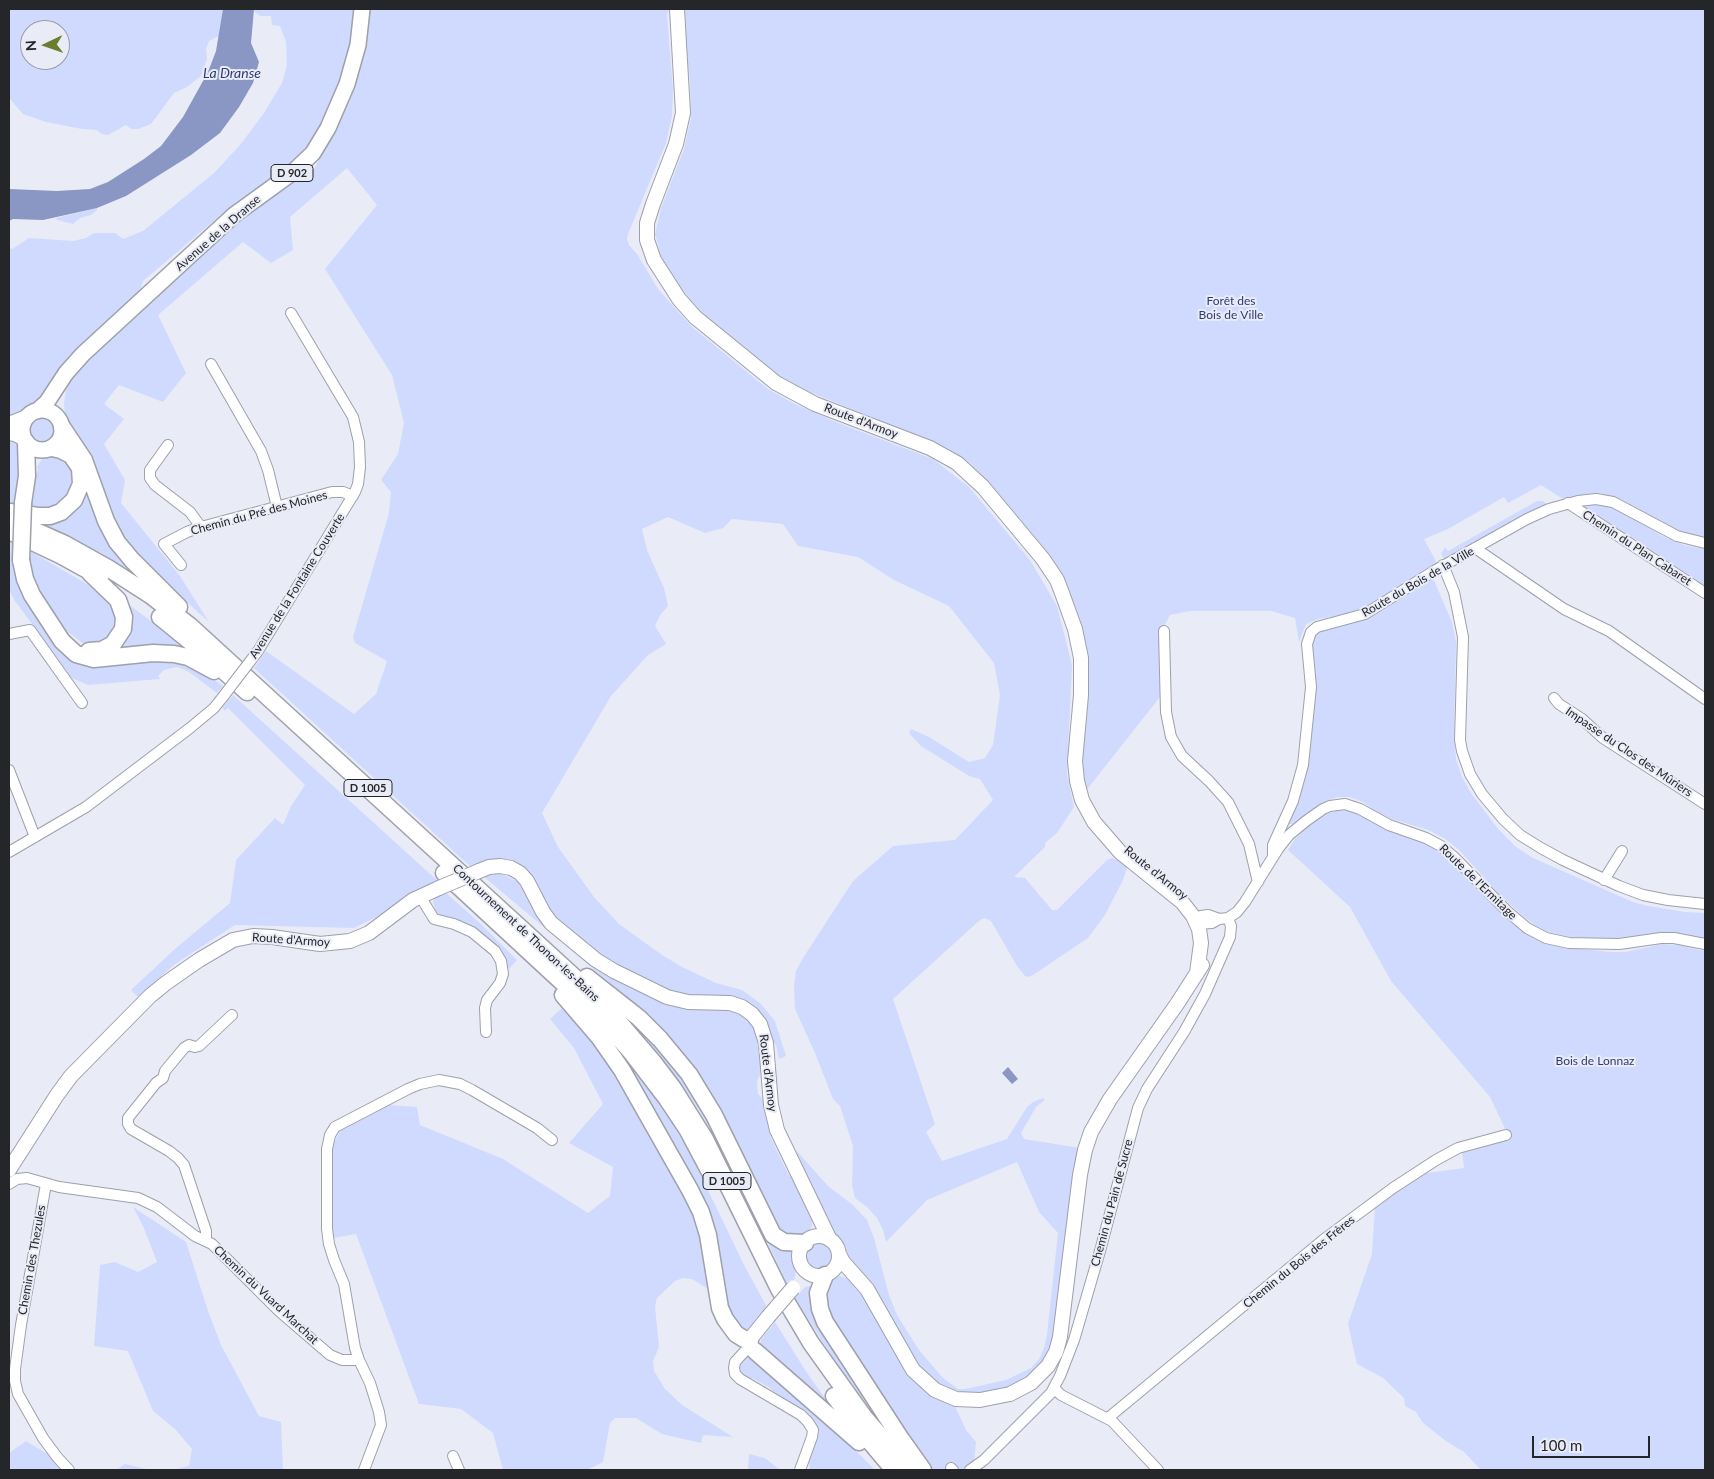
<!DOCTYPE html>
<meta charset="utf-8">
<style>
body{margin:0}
#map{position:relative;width:1714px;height:1479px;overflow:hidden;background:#e9ecf6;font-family:Lato,sans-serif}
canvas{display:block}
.frame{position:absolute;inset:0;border:10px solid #25262a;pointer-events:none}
.north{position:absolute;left:20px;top:20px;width:50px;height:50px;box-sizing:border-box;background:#e9ecf6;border:1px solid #9b9da4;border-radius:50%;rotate:267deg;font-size:14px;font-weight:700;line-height:20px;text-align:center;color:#25262a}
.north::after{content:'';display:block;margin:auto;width:18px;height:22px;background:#697e2f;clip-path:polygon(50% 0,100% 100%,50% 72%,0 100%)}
.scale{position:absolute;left:1532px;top:1436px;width:118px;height:22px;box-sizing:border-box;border:2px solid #25262a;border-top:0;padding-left:6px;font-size:15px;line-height:18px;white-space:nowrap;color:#25262a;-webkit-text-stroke:4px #e9ecf6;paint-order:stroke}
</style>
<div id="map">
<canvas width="1714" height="1479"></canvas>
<div class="frame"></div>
<div class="north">N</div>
<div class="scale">100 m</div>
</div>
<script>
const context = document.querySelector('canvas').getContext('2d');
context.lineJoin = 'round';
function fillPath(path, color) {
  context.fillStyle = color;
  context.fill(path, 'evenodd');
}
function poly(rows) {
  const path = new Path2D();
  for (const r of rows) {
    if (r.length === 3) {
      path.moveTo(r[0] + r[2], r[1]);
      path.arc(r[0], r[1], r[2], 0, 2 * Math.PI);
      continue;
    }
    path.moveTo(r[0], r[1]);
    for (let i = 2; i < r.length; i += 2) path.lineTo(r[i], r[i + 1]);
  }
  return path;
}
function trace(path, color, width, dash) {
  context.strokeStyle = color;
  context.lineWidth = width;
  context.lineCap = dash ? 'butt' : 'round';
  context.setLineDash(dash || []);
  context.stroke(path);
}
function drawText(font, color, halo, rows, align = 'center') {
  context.font = font + ' Lato,sans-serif';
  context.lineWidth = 4;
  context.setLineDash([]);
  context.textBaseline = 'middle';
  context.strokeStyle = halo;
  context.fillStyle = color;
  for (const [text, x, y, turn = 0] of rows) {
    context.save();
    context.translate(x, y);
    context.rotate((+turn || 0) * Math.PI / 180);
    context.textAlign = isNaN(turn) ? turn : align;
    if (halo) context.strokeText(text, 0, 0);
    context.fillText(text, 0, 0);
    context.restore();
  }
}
const green = poly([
 [9,9,223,9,219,36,209,41,206,49,207,59,201,76,187,87,174,93,151,124,138,129,131,129,126,125,108,135,102,134,97,130,82,129,46,122,23,114,9,98],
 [30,30,60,30,60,60,30,60],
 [254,9,356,9,348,58,339,87,321,129,309,147,290,167,235,203,143,281,140,292,38,401,19,413,9,417,9,248,12,249,29,238,73,241,86,238,94,233,115,233,123,239,143,231,214,173,240,145,264,113,282,83,287,65,286,42,280,26,272,25,271,16,260,16,254,11],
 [366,9,669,9,667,15,673,90,672,116,666,143,628,234,627,239,629,245,637,254,658,289,692,327,768,389,793,403,841,424,933,459,969,487,1030,560,1057,606,1072,665,1067,774,1074,807,1057,833,1045,843,1045,847,1014,877,1025,878,1052,910,1057,910,1107,860,1112,858,1125,863,1127,868,1123,880,1105,915,1088,938,1033,975,1029,977,1025,976,1017,966,991,921,985,918,980,920,893,999,935,1124,926,1132,942,1161,1007,1139,1027,1107,1033,1102,1043,1098,1045,1100,1036,1107,1021,1133,1024,1139,1080,1148,1058,1329,1048,1357,1022,1383,990,1393,956,1393,940,1386,915,1363,877,1292,847,1261,840,1244,833,1237,810,1188,810,1182,796,1150,828,1186,853,1205,867,1220,874,1238,889,1295,897,1315,919,1350,943,1378,958,1389,965,1389,1006,1380,1031,1368,1039,1359,1044,1348,1047,1335,1058,1233,1039,1212,1017,1162,927,1200,886,1242,883,1230,877,1218,867,1207,855,1198,852,1185,853,1146,840,1106,833,1099,815,1053,795,1009,794,985,796,971,803,958,853,881,893,846,955,840,993,800,980,779,969,776,921,746,909,733,911,729,929,737,969,762,985,758,993,745,1000,695,994,663,949,606,894,580,858,557,798,546,783,524,732,519,723,528,705,533,668,517,642,529,647,550,664,588,668,606,660,615,655,626,666,644,648,655,611,696,542,813,558,847,594,897,619,924,662,955,682,967,716,983,742,990,760,1003,775,1021,786,1056,779,1059,776,1045,769,1037,761,1017,663,990,595,953,553,916,528,872,517,862,507,859,496,859,472,868,254,668,266,651,354,714,376,694,387,661,355,643,353,637,389,513,391,492,381,480,398,454,404,423,392,375,325,269,377,205,347,168,290,217,293,250,271,263,243,242,158,315,186,373,163,402,119,385,104,404,124,419,104,444,125,480,121,503,180,576,209,622,139,559,123,539,65,415,64,404,67,382,73,374,140,313,229,228,255,207,313,171,349,101,354,81],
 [682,9,1705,9,1705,537,1688,534,1667,526,1622,500,1601,493,1586,494,1563,499,1541,485,1508,503,1504,497,1448,529,1424,539,1438,565,1367,608,1351,614,1318,619,1306,624,1299,642,1295,618,1271,611,1189,611,1170,615,1159,636,1160,697,1085,792,1083,781,1081,628,1065,581,1045,550,971,464,947,448,785,382,722,333,694,306,663,262,655,234,661,208,684,149,691,118,690,82],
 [97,208,97,210,91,215,80,218,73,224,57,220,56,218],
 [42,431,15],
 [9,440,15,442,24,451,16,506,9,504],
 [59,453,71,460,74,485,63,502,52,508,30,509,35,477,38,470,37,467,42,459,52,457],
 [85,486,102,519,158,590,101,553,36,521],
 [1537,501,1543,501,1549,506,1445,561,1441,554,1445,547,1448,551],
 [1587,503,1604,504,1620,510,1664,537,1684,545,1705,549,1705,587,1579,506],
 [9,541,14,543,60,650,65,655,71,660,177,659,209,676,223,686,217,693,189,672,177,667,164,670,158,676,160,679,88,685,72,678,15,601,9,590],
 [28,550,94,588,109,601,117,615,114,631,103,643,87,645,82,643,67,631,36,587,29,570],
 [1428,578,1433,578,1452,622,1456,642,1454,734,1456,759,1462,777,1471,793,1499,830,1516,847,1533,858,1633,902,1648,906,1685,912,1705,913,1705,939,1671,933,1609,939,1564,937,1550,933,1538,927,1525,918,1499,894,1459,850,1444,838,1428,830,1392,819,1375,811,1363,802,1350,797,1338,797,1326,801,1293,824,1288,824,1298,799,1312,636,1326,627,1359,621,1374,615],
 [126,603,147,618,188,649,115,648],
 [233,695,439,882,389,911,354,928,235,925,175,964,138,997,131,990,175,949,230,903,236,860,275,818,283,825,291,806,305,785,228,708,224,711,223,707],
 [1347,810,1356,813,1385,829,1420,841,1436,849,1450,859,1490,902,1519,928,1540,942,1560,947,1612,952,1626,952,1662,944,1679,945,1705,951,1705,1470,1481,1470,1464,1452,1446,1441,1423,1423,1416,1412,1405,1406,1404,1398,1383,1378,1357,1364,1348,1324,1372,1254,1375,1206,1420,1174,1464,1168,1462,1152,1510,1139,1490,1097,1391,981,1350,907,1288,850,1295,839,1307,827,1324,815,1336,811],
 [491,873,500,873,517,881,523,887,542,923,547,929,668,1004,692,1009,703,1010,713,1006,741,1011,759,1033,764,1066,757,1081,758,1094,763,1099,771,1138,788,1174,798,1184,812,1216,812,1226,805,1236,782,1236,723,1118,628,998,483,876],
 [445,892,481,924,517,960,509,969,502,957,436,913,433,901,437,895],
 [562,1008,602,1054,624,1088,698,1217,711,1291,692,1279,683,1278,675,1281,657,1298,655,1306,659,1347,653,1361,654,1371,665,1389,682,1405,733,1437,703,1435,701,1443,662,1434,636,1418,615,1418,610,1423,603,1462,587,1470,503,1470,493,1433,461,1409,419,1404,356,1234,333,1238,332,1147,340,1131,390,1105,417,1107,420,1125,503,1159,588,1213,610,1196,613,1167,569,1143,603,1104,574,1048,550,1019],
 [622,1010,693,1086,767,1231,797,1247,795,1256,796,1269,795,1277,794,1280,791,1280,788,1285,727,1158,699,1110,683,1087],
 [605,1036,648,1088,672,1123,693,1159,744,1265,768,1309,747,1331,744,1331,729,1318,714,1246],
 [133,1207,186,1242,208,1311,221,1345,259,1416,281,1422,283,1470,172,1470,189,1466,192,1449,175,1429,153,1411,128,1351,94,1346,100,1265,115,1262,138,1272,157,1262,143,1226],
 [819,1257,14],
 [840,1276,852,1280,861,1290,903,1365,954,1404,966,1430,976,1442,974,1462,963,1470,931,1470,914,1448,833,1325,822,1293,831,1278],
 [809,1286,816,1287,894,1440,859,1397,844,1376,795,1298,805,1287],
 [775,1322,807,1373,842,1422,760,1345,761,1339],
 [750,1355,824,1419,875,1470,810,1470,809,1463,817,1438,770,1388,754,1379,745,1377,740,1374,738,1364],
 [26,1441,49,1455,64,1470,9,1470,9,1453],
 [749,1454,765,1458,780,1470,748,1470],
 [125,1464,151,1470,116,1470]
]);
const water = poly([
 [223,9,254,9,251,43,259,62,253,83,239,107,220,133,191,155,126,196,97,208,43,220,13,219,9,221,9,189,57,191,90,189,108,182,144,159,161,146,183,117,208,72,216,51],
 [1008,1067,1018,1079,1012,1084,1002,1073]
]);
const minor = poly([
 [211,364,261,451,268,470,277,507],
 [168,445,150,470,150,478,155,485,190,512,201,527],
 [1568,503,1705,593],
 [1475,548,1564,609,1609,631,1705,699],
 [181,565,164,544,187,532,201,527,332,492,343,492,353,496],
 [1443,565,1454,592,1463,637,1460,740,1462,751,1470,774,1482,794,1503,819,1520,835,1541,848,1563,860,1619,886,1643,895,1668,900,1705,904],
 [1164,631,1166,712,1171,737,1182,756,1209,781,1228,802,1249,844,1258,882],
 [9,634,30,630,82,703],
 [258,651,355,492,358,484,360,467,359,442,353,417,291,313],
 [1554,698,1559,704,1582,719,1603,738,1705,804],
 [9,770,35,837],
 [9,852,86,807,190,728,214,708,222,698],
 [1273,857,1273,845,1293,801,1303,765,1311,687,1307,644,1311,632,1317,627,1365,614,1434,571,1527,519,1549,509,1578,501,1596,499,1613,502,1677,536,1705,543],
 [1604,880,1622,851],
 [420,896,434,919,454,924,472,932,495,951,501,961,503,974,500,983,487,1000,485,1008,486,1032],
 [1195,920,1201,916,1208,915,1219,919],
 [1197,924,1212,923,1219,919,1228,918,1237,912,1245,902,1278,849,1289,835,1306,821,1323,809,1330,806,1345,804,1360,809,1389,825,1426,838,1441,846,1454,857,1507,911,1527,928,1546,938,1569,943,1619,944,1661,938,1674,938,1705,944],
 [9,1184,17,1179,27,1178,59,1187,138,1198,157,1207,195,1236,212,1244,279,1311,330,1355,342,1360,359,1360,370,1383,379,1412,381,1425,364,1470],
 [46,1184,21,1325,15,1369,15,1381,18,1394,43,1438,57,1457,69,1470],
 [206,1240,206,1231,184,1165,178,1158,169,1151,131,1129,128,1124,128,1118,156,1083,163,1078,165,1071,184,1048,189,1045,195,1047,199,1046,232,1015],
 [751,1347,744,1352,735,1362,734,1368,735,1374,740,1379,801,1415,808,1422,813,1430,812,1437,800,1470],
 [359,1360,355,1348,344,1284,334,1260,329,1244,327,1229,327,1149,330,1135,335,1127,408,1089,420,1084,439,1080,460,1084,472,1090,537,1128,552,1140],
 [1054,1388,1061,1395,1112,1421,1158,1470],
 [1108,1418,1323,1240,1393,1188,1436,1160,1458,1148,1506,1135],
 [453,1456,459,1470],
 [951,1468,953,1470],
 [970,1470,984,1460,1051,1393,1060,1376,1074,1340,1100,1251,1138,1108,1147,1089,1184,1032,1205,994,1230,937,1231,926,1228,918]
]);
const secondary = poly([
 [677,9,683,113,676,144,653,204,647,223,647,240,654,260,679,299,695,317,776,383,815,404,930,448,957,463,983,487,1043,559,1057,580,1062,593,1075,629,1081,658,1081,695,1075,761,1077,781,1082,800,1094,822,1120,852,1182,902,1193,916,1199,929,1201,943,1197,973],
 [9,424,29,416],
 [9,433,15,434,24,439],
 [479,871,489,867,500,866,511,868,520,873,527,881,543,912,551,923,596,960,614,971,667,997,688,1002,730,1003,742,1007,752,1014,760,1024,766,1043,771,1105,777,1130,830,1240],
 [9,1170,57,1095,71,1076,150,996,166,983,199,960,233,940,253,936,272,937,320,944,350,941,369,933,413,900,439,888],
 [819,1256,20],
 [839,1254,843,1262,867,1289,913,1370,935,1390,956,1399,980,1400,1010,1394,1031,1383,1048,1366,1056,1352,1060,1337,1080,1175,1085,1150,1091,1132,1110,1099,1177,1004,1202,965],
 [753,1349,750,1345,751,1338,768,1317]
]);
const primary = poly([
 [42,430,20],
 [37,411,47,402,66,373,83,354,234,215,292,173,313,153,328,128,347,84,358,45,362,9]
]);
const trunk = poly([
 [62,427,84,460,106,521,117,542,132,560,179,607],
 [23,503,27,476,26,442],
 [10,512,38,516,50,516,61,512,74,500,81,484,80,468,71,455,61,450,52,448],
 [9,519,65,544,108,568,150,595,189,625,583,985,618,1021,654,1063,673,1088,705,1139,779,1289,811,1343,864,1417,910,1470],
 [9,531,60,555,100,577],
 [21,560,25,579,32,595,62,641,76,654,94,659,153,653,174,654,188,657,214,671],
 [160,617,203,652,247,692],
 [89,651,102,650,113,644,123,629,124,617,118,600,90,573],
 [444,873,578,997,611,1029,631,1052,667,1099,687,1129,711,1174],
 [587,977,639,1018,660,1039,689,1074,714,1115,773,1235,784,1242,805,1243],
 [563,995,599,1037,622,1070,690,1190,701,1212,708,1235,720,1308,725,1319,736,1334,744,1339,750,1340],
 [825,1275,818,1293,820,1309,825,1322,901,1439,923,1470],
 [755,1351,859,1442],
 [834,1396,856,1425,894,1470]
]);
const minorBridge = poly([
 [222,698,258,651]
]);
const secondaryBridge = poly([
 [439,888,479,871],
 [768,1317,793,1288]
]);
const trunkBridge = poly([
 [21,560,23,503]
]);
const shields = [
 [292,173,42],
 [368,788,48],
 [727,1181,48]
];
const shieldNames = [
 ["D 902",292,173],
 ["D 1005",368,788],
 ["D 1005",727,1181]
];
const streetNames = [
 ["Avenue de la Dranse",218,233,-41],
 ["Route d'Armoy",861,421,21],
 ["Chemin du Pré des Moines",259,513,-15],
 ["Chemin du Plan Cabaret",1637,548,33],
 ["Route du Bois de la Ville",1418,582,-30],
 ["Avenue de la Fontaine Couverte",297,586,-58],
 ["Impasse du Clos des Mûriers",1629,752,34],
 ["Route d'Armoy",1156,873,39],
 ["Route de l'Ermitage",1478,882,44],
 ["Contournement de Thonon-les-Bains",526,933,43],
 ["Route d'Armoy",291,940,4],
 ["Route d'Armoy",768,1073,83],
 ["Chemin du Pain de Sucre",1112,1203,-75],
 ["Chemin des Thezules",32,1260,-80],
 ["Chemin du Bois des Frères",1299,1262,-39],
 ["Chemin du Vuard Marchat",266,1295,43]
];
const parkNames = [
 ["Forêt des",1231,301],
 ["Bois de Ville",1231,315],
 ["Bois de Lonnaz",1595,1061]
];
const waterNames = [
 ["La Dranse",232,73]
];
fillPath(green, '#d0dafe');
fillPath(water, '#8a96c3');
trace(minor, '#9ea0aa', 12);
trace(secondary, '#9ea0aa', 16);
trace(primary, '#9ea0aa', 18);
trace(trunk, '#9ea0aa', 19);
trace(minor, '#fff', 10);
trace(secondary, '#fff', 14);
trace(primary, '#fff', 15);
trace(trunk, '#fff', 16);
trace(minorBridge, '#9ea0aa', 12, []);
trace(secondaryBridge, '#9ea0aa', 16, []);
trace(trunkBridge, '#9ea0aa', 19, []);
trace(minorBridge, '#fff', 10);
trace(secondaryBridge, '#fff', 14);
trace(trunkBridge, '#fff', 16);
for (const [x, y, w] of shields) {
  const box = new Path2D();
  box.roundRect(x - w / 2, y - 8.5, w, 17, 4);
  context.fillStyle = '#e9ecf6';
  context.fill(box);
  trace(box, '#25262a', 1);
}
drawText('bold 11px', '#25262a', null, shieldNames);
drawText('12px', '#25262a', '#e9ecf6', streetNames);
drawText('12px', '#2f3a73', '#e9ecf6', parkNames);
drawText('italic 14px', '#303b74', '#e9ecf6', waterNames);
</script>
